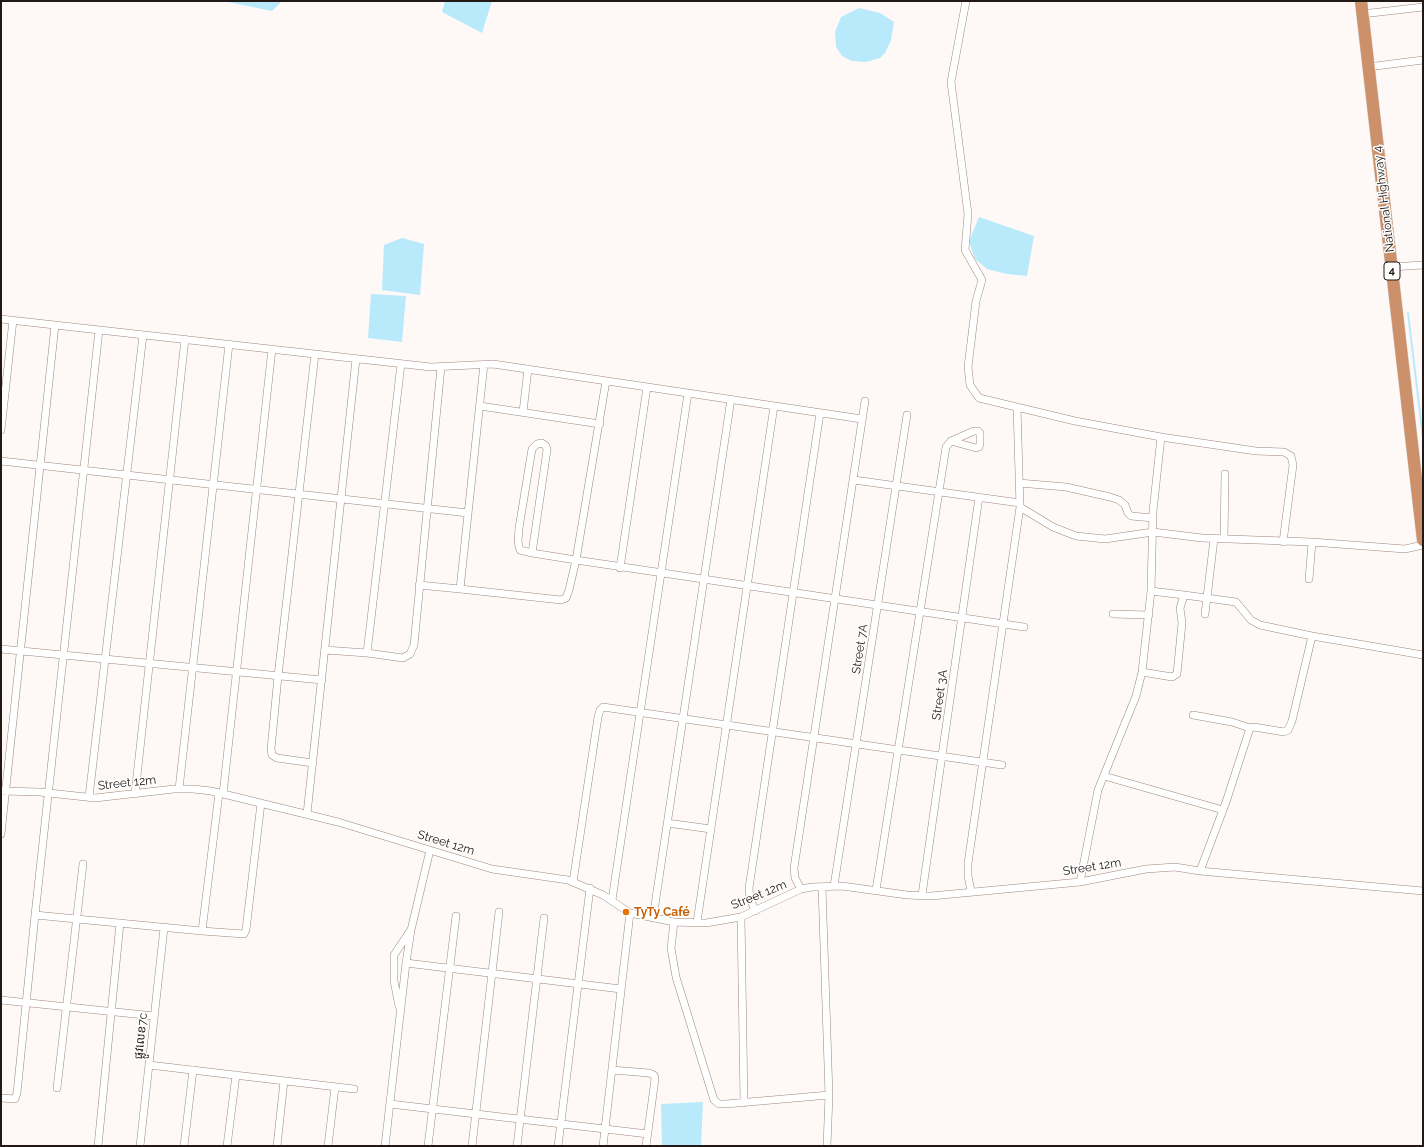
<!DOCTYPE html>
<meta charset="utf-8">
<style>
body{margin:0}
#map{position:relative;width:1424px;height:1147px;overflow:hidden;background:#fef9f6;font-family:Raleway,sans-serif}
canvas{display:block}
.frame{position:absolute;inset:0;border:2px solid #221916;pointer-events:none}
</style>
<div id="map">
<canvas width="1424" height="1147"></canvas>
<div class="frame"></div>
</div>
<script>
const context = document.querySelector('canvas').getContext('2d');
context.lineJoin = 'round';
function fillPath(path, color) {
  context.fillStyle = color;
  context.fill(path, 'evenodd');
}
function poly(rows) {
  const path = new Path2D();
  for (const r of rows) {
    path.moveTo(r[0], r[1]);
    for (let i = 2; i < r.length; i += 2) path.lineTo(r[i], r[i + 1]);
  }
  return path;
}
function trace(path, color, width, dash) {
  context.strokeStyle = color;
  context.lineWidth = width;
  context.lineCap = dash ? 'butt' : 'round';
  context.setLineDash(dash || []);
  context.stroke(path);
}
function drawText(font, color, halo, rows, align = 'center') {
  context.font = font + ' Raleway,"Noto Sans Khmer",sans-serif';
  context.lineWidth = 3;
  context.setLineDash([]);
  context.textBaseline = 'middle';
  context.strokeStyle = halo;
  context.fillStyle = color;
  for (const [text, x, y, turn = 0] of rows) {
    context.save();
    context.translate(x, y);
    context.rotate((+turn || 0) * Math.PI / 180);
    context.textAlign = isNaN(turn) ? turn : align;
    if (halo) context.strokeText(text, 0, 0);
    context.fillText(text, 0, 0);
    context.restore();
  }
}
const water = poly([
 [223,1,282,1,272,11],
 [445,1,492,1,482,33,442,12],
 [859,8,880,13,894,22,891,40,885,53,880,58,866,62,852,61,842,56,836,47,835,32,841,17],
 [979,217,1034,236,1027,276,1007,274,987,269,975,259,969,241],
 [402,238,424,244,420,295,382,290,384,245],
 [371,294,406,296,402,342,368,338],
 [703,1102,701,1146,662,1146,661,1104]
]);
const stream = poly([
 [1408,313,1423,438]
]);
const minor = poly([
 [966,1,951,82,968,214,965,250,982,280,976,301,968,367,970,385,979,398,1075,421,1161,437,1256,451,1284,452,1291,456,1293,465,1283,542],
 [1362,14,1423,7],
 [1368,67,1423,60],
 [1391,267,1423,265],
 [1,319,431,367,493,364,862,419],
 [606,381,576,560,1024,627],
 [480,406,600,424],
 [1017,407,1020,507,1053,527,1076,536,1105,539,1153,532,1202,538,1312,542,1405,549,1423,545],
 [523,412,528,369],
 [1,430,13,320],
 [1,461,468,513],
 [854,480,1020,503],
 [1019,483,1066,487,1110,497,1119,500,1125,505,1128,513,1131,516,1153,518],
 [1224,539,1225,474],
 [620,568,647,387],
 [1309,579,1312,542],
 [419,585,460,589,484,364],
 [460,589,561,600,566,598,569,590,576,560,532,553,520,550,518,542,519,528,532,449,537,444,542,443,546,446,547,450,532,553],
 [1151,591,1184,595],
 [1113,614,1149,615],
 [1205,614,1214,539],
 [1,649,322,680],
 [325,650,367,653,403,658,410,654,414,645,441,367],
 [367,653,401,364],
 [1142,672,1172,677,1177,674,1182,623,1180,608,1184,595,1236,602,1251,620,1260,625,1312,636,1423,655],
 [1193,715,1232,722,1250,728,1254,727,1284,732,1288,730,1292,721,1312,636],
 [313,763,277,758,272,755,271,749,278,676,315,354],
 [1104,776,1223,810],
 [179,789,229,344],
 [1,791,40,792,95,798,174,789,193,789,211,791,338,822,492,869,568,880,603,895,630,913,674,922,706,923,741,917,801,889,812,887,842,886,907,895,931,896,1080,882,1146,869,1175,867,1200,871,1423,891],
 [135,794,185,339],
 [223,794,272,349],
 [89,797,143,335],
 [307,814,356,359],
 [667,823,711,829],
 [1,834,55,325],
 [1200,871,1226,802,1250,728],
 [573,882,598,717,600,710,603,707,1002,765],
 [1080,882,1098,790,1136,696,1142,672,1151,591,1153,511,1161,437],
 [834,886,907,415],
 [822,887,829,1095,827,1146],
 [801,889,795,878,794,868,865,401],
 [876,890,946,447,951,441,974,431,978,431,980,433,980,444,979,447,976,448,951,441],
 [971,891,968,876,968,863,1020,507],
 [922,895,979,497],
 [612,900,688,393],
 [755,911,750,898,749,888,820,413],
 [35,915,202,931,219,793],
 [741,917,744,1103],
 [653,918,731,399],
 [674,922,671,948,676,977,714,1100,719,1104,726,1104,829,1095],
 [697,922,774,406],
 [202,931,244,934,246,930,261,803],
 [406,963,621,989],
 [1,1000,154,1016],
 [399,1006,394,981,394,955,410,931],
 [149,1065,354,1089],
 [612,1070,649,1073,654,1075,655,1079,646,1146],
 [57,1088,83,864],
 [1,1098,15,1099,17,1093,35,915,99,330],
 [390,1104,648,1134],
 [98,1146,120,923],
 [140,1146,164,928],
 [184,1146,193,1070],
 [227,1146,236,1075],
 [277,1146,284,1081],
 [328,1146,335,1087],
 [385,1146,406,963,411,930,430,850],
 [428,1146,456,916],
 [472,1146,499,912],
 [517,1146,544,918],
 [558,1146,590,888],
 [603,1146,630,913]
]);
const trunk = poly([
 [1361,1,1423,540]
]);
const markers = [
 [626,912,4,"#e8710a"]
];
const shields = [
 [1392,271,16]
];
const shieldNames = [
 ["4",1392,271]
];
const streetNames = [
 ["National Highway 4",1384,199,-97],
 ["Street 7A",860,649,-81],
 ["Street 3A",940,695,-82],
 ["Street 12m",127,783,-6],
 ["Street 12m",446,843,17],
 ["Street 12m",1092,867,-9],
 ["Street 12m",759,895,-22],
 ["ផ្លូវលេខ7c",141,1036,-84]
];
const foodNames = [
 ["TyTy Café",634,912]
];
fillPath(water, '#b8eafc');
trace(stream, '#b8eafc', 2);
trace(minor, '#9c877d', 8);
trace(trunk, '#d7d6d5', 13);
trace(minor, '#fff', 7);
trace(trunk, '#cc906a', 12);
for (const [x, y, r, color] of markers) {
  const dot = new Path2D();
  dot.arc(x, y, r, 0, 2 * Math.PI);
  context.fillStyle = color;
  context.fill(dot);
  trace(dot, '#fff', 1.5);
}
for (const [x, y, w] of shields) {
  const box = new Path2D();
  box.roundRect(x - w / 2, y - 9, w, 18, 3);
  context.fillStyle = '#fff';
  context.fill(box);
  trace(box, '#221916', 1);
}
drawText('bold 11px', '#221916', null, shieldNames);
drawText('12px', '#221916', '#fff', streetNames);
drawText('bold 12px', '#c56008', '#fff', foodNames, 'left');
</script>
